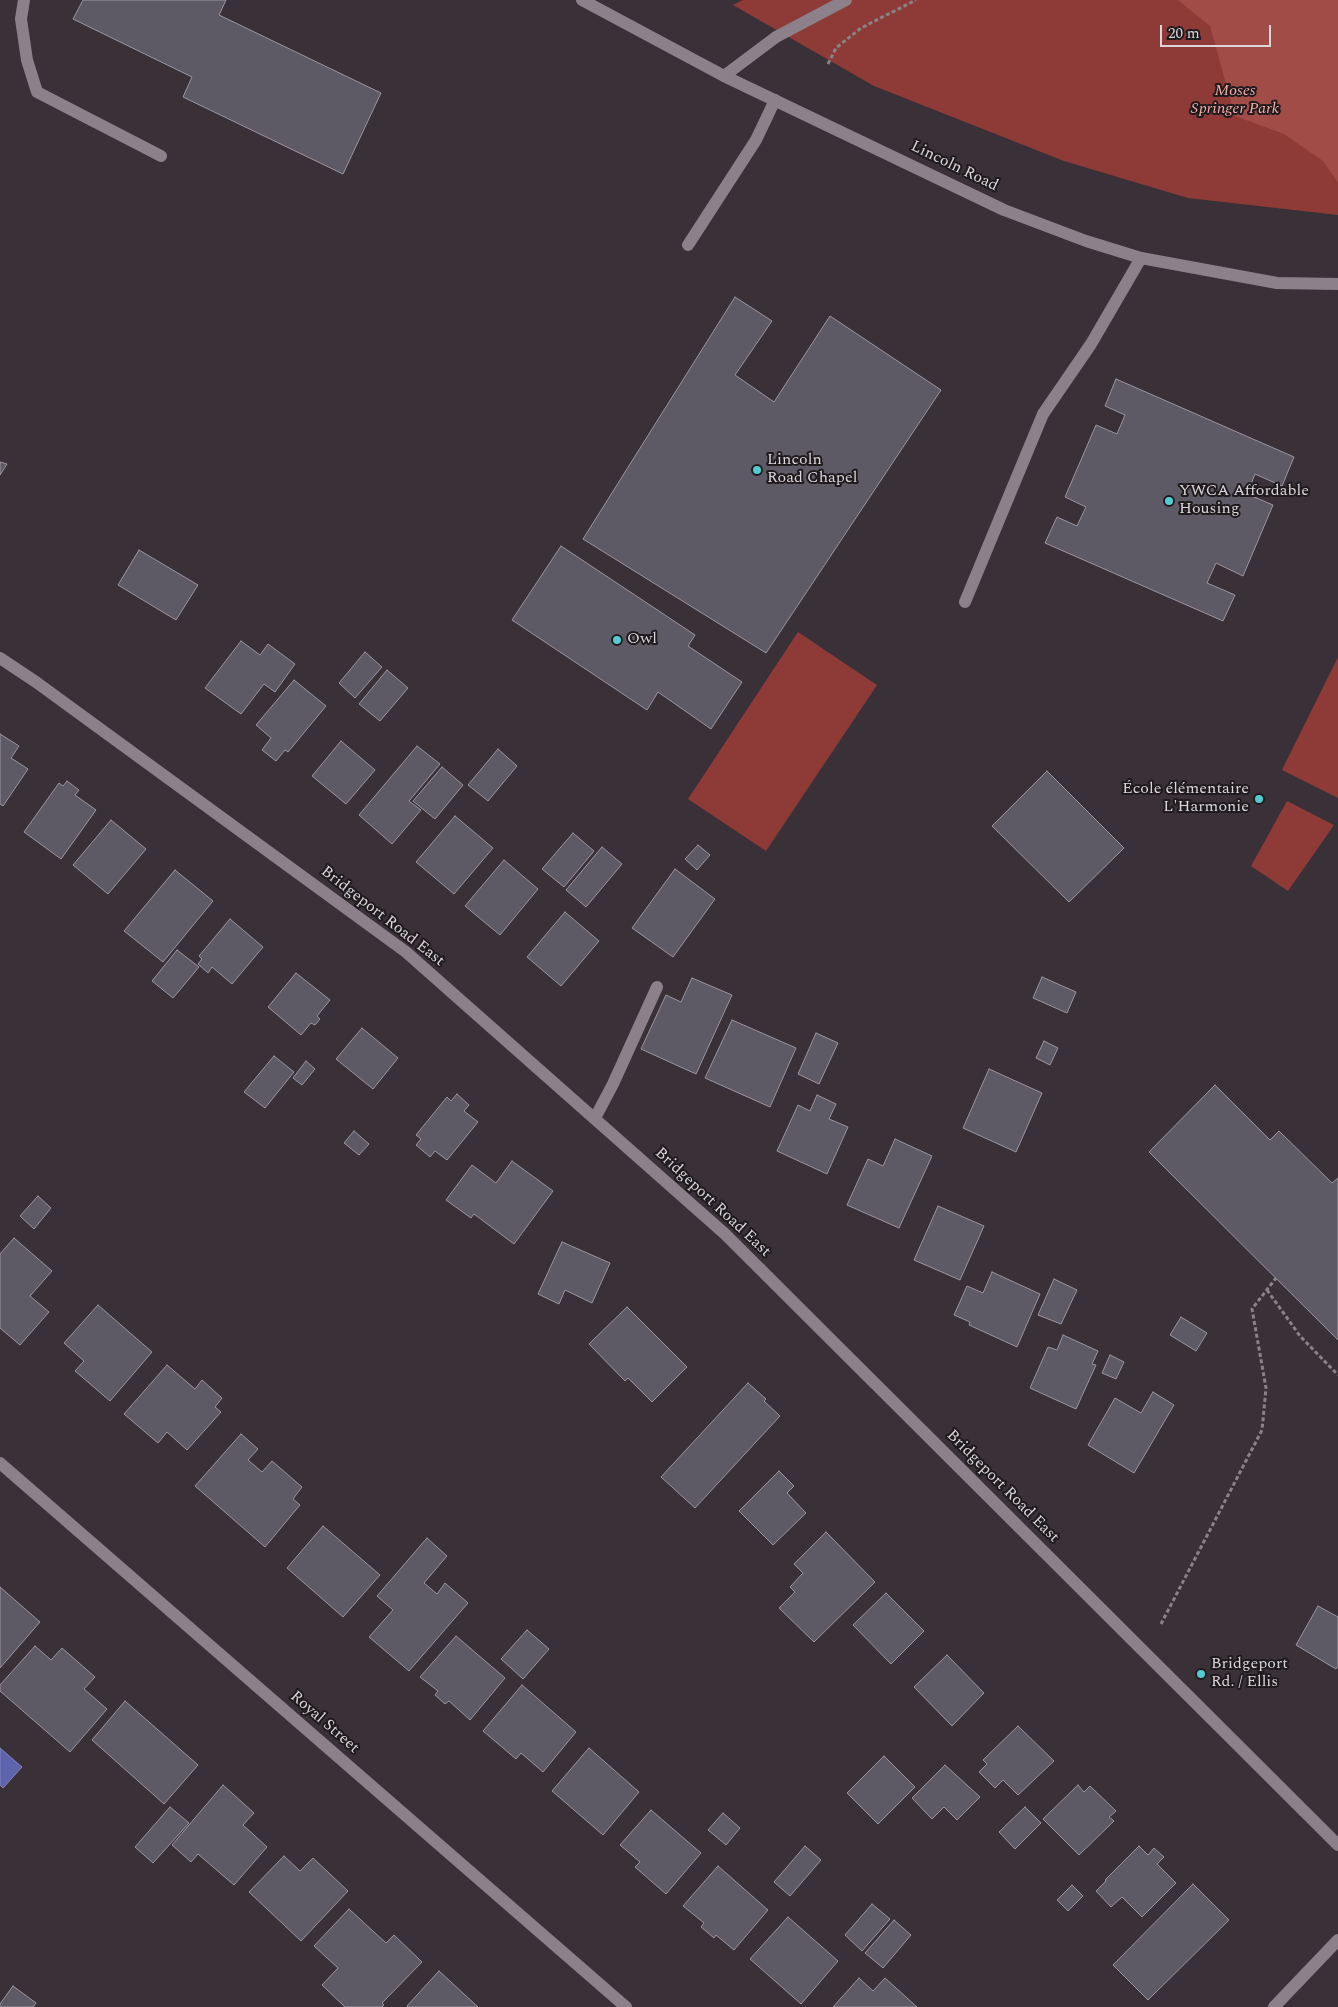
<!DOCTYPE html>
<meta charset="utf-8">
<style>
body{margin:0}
#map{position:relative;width:1338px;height:2007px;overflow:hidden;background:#3a3038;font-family:Spectral,serif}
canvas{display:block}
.scale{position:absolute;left:1160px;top:25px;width:111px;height:22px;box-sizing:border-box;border:2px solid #dcd6db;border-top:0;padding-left:6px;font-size:15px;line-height:18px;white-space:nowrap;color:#dcd6db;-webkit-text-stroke:4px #1e1a1d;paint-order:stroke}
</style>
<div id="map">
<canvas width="1338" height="2007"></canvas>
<div class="scale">20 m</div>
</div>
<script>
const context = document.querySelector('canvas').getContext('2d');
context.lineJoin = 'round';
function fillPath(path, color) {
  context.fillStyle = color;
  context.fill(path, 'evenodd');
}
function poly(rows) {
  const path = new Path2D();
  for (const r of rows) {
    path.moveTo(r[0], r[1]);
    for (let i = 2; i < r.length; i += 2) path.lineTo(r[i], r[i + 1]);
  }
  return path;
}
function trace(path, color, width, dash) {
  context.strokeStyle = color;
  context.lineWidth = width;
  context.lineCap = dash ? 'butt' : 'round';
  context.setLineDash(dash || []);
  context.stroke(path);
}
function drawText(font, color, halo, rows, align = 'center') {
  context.font = font + ' Spectral,serif';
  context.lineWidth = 4;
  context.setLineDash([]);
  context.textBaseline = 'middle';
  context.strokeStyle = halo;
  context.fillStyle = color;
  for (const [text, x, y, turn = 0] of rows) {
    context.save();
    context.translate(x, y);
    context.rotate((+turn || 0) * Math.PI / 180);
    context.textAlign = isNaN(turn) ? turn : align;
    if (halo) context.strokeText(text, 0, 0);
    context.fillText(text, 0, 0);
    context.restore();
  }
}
const green = poly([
 [743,0,1338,0,1338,215,1188,198,1064,161,874,86,733,5],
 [798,632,877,685,766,851,688,799],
 [1338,657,1338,798,1282,770],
 [1287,801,1334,825,1288,891,1251,866]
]);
const forest = poly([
 [1178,0,1338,0,1338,182,1323,161,1284,134,1235,116,1210,26]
]);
const water = poly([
 [0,1748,22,1767,3,1788,0,1785,0,1748]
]);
const building = poly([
 [83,0,226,0,219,15,381,93,343,174,183,97,192,77,73,19,83,0],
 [735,297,772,321,735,375,774,402,830,316,941,390,766,653,583,539,735,297],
 [1116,379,1294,457,1282,486,1255,474,1247,494,1273,505,1243,576,1216,563,1207,583,1235,595,1223,621,1045,543,1057,517,1077,526,1086,507,1065,497,1096,425,1117,434,1125,415,1105,406,1116,379],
 [0,462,7,464,0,475,0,462],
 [561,546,695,635,688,646,742,682,711,729,658,692,647,710,512,620,561,546],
 [139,550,198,585,176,620,118,585,139,550],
 [241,641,260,655,268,644,295,664,275,692,264,684,241,714,205,688,241,641],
 [365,652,382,667,355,698,339,683,365,652],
 [387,670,408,688,380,721,359,704,387,670],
 [294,680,326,706,288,752,285,750,276,761,262,750,271,738,256,725,294,680],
 [0,734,19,746,11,758,28,769,3,806,0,804,0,734],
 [341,741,375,770,346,804,312,776,341,741],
 [417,746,440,764,409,801,421,810,392,844,359,815,417,746],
 [498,749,517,766,488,801,468,785,498,749],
 [442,767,463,785,435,819,413,801,442,767],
 [1047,771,1124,848,1069,902,992,826,1047,771],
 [67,781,79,790,75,795,96,810,61,859,24,832,59,783,63,786,67,781],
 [455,816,493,848,454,894,416,862,455,816],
 [111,820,146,849,108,894,73,865,111,820],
 [573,833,594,851,564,887,542,869,573,833],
 [698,845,710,855,697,870,685,859,698,845],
 [602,847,622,864,586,907,566,890,602,847],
 [504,860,538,889,500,935,465,906,504,860],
 [675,869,715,899,673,957,632,928,675,869],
 [175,870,213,901,163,962,124,931,175,870],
 [565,912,599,941,561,986,527,957,565,912],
 [230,919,263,947,232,984,212,967,208,973,198,964,202,959,199,956,230,919],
 [177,950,199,967,173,998,152,981,177,950],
 [296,973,330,1000,317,1016,320,1019,315,1025,311,1023,301,1035,268,1007,296,973],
 [1042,977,1076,992,1067,1013,1033,998,1042,977],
 [692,978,732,995,696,1074,641,1049,666,995,681,1002,692,978],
 [732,1020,796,1048,770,1107,705,1078,732,1020],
 [362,1028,398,1058,373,1089,336,1059,362,1028],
 [816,1033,838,1043,819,1084,798,1074,816,1033],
 [1044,1041,1058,1048,1050,1065,1036,1058,1044,1041],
 [274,1056,294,1072,265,1108,244,1092,274,1056],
 [306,1061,315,1069,302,1085,293,1078,306,1061],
 [989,1069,1042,1093,1016,1152,963,1128,989,1069],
 [1215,1085,1270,1140,1279,1131,1332,1183,1338,1178,1338,1340,1149,1152,1215,1085],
 [457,1094,469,1105,464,1111,478,1122,447,1160,435,1151,430,1157,416,1145,421,1139,416,1135,447,1097,451,1101,457,1094],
 [817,1095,836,1104,829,1119,848,1127,827,1174,777,1151,798,1105,810,1111,817,1095],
 [354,1131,369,1144,359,1155,344,1143,354,1131],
 [895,1139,932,1156,899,1228,847,1205,868,1159,883,1166,895,1139],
 [512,1161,553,1191,514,1244,474,1214,471,1218,446,1200,472,1165,496,1183,512,1161],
 [38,1196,51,1208,34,1229,20,1216,38,1196],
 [938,1206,984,1226,960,1280,914,1260,938,1206],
 [14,1238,52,1271,30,1296,49,1312,20,1345,0,1328,0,1254,14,1238],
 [562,1242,610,1263,592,1303,565,1290,559,1304,538,1294,562,1242],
 [992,1272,1040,1294,1017,1347,969,1325,970,1322,954,1315,967,1286,983,1293,992,1272],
 [1054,1279,1077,1290,1061,1324,1038,1315,1054,1279],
 [98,1305,152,1352,110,1401,75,1371,84,1361,64,1343,98,1305],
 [627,1307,687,1367,652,1402,628,1378,625,1381,589,1344,627,1307],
 [1181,1317,1207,1333,1196,1351,1170,1335,1181,1317],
 [1063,1335,1098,1351,1092,1364,1096,1365,1076,1409,1030,1388,1048,1347,1057,1350,1063,1335],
 [1110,1355,1124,1362,1116,1379,1102,1373,1110,1355],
 [167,1365,195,1389,202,1380,222,1398,215,1407,221,1412,187,1450,167,1432,158,1443,124,1414,167,1365],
 [748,1383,766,1399,764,1401,780,1416,695,1508,661,1477,748,1383],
 [1153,1392,1174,1405,1134,1473,1088,1445,1115,1398,1141,1413,1153,1392],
 [241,1434,258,1449,248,1460,262,1472,272,1461,302,1487,293,1499,300,1505,265,1547,195,1486,241,1434],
 [779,1471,794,1486,787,1493,806,1513,773,1545,739,1511,779,1471],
 [323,1526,380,1575,343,1617,287,1568,323,1526],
 [826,1532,875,1582,814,1642,779,1608,795,1592,790,1587,803,1573,794,1564,826,1532],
 [427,1538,447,1556,424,1583,437,1594,445,1583,468,1603,409,1671,369,1637,393,1610,377,1596,427,1538],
 [0,1587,40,1622,0,1668,0,1587],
 [886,1593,924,1631,891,1664,853,1625,886,1593],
 [1318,1606,1338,1617,1338,1666,1336,1669,1296,1645,1318,1606],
 [527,1630,549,1649,523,1679,501,1659,527,1630],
 [456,1636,505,1678,470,1720,449,1701,445,1704,435,1695,438,1691,420,1677,456,1636],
 [35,1646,51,1660,62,1648,95,1677,84,1689,107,1709,70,1752,0,1691,0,1685,35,1646],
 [947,1655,984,1693,952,1726,914,1687,947,1655],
 [522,1685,576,1732,543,1772,521,1753,516,1759,483,1731,522,1685],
 [125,1701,198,1765,164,1804,92,1740,125,1701],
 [1018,1726,1054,1761,1018,1795,1003,1780,995,1788,979,1772,987,1764,983,1760,1018,1726],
 [589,1748,639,1792,603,1835,552,1791,589,1748],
 [884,1756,915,1787,878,1824,847,1793,884,1756],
 [945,1765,980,1797,957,1820,944,1807,932,1819,912,1798,945,1765],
 [223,1785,254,1813,243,1825,267,1847,234,1885,198,1854,191,1862,172,1845,223,1785],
 [1078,1785,1084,1792,1090,1786,1116,1811,1109,1817,1114,1821,1079,1855,1043,1819,1078,1785],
 [170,1807,189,1823,153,1863,135,1847,170,1807],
 [1025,1807,1041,1823,1015,1849,999,1832,1025,1807],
 [651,1810,701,1853,666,1894,635,1867,640,1862,620,1845,651,1810],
 [723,1813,740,1828,726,1845,708,1830,723,1813],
 [805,1846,821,1860,790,1896,774,1882,805,1846],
 [1139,1846,1148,1855,1154,1848,1164,1857,1157,1864,1176,1883,1142,1917,1122,1897,1111,1907,1096,1891,1106,1881,1105,1880,1139,1846],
 [284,1856,300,1871,313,1858,348,1891,301,1941,249,1892,284,1856],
 [718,1866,768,1910,734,1950,716,1935,714,1938,701,1927,704,1923,683,1906,718,1866],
 [1193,1884,1229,1920,1148,2000,1113,1965,1193,1884],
 [1072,1885,1083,1896,1068,1911,1057,1900,1072,1885],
 [872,1904,890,1919,862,1951,845,1935,872,1904],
 [349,1909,386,1943,394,1935,422,1962,382,2003,384,2005,382,2007,345,2007,322,1985,338,1968,314,1946,349,1909],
 [788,1917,838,1961,801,2004,750,1959,788,1917],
 [894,1920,911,1935,883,1968,865,1953,894,1920],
 [439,1971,478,2007,408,2007,407,2006,439,1971],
 [859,1978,873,1991,885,1978,917,2007,833,2007,859,1978],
 [13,1986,36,2003,33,2007,0,2007,0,2004,13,1986]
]);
const path = poly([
 [828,64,836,48,861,28,916,0],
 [1267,1290,1300,1336,1338,1375],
 [1161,1624,1262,1430,1266,1388,1252,1309,1276,1278]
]);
const service = poly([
 [24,0,21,19,27,60,37,92,161,156],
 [724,76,776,37,846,0],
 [688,245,756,140,775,100],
 [965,602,1043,414,1091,344,1141,258],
 [595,1118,613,1084,657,987]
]);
const minor = poly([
 [582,0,724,76,1004,210,1086,241,1141,258,1277,283,1338,284],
 [0,1463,626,2007],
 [1274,2007,1338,1940]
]);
const secondary = poly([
 [0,658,36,682,406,952,725,1234,1338,1845]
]);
const markers = [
 [757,470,5,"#51ccd1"],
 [1169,501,5,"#51ccd1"],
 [617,640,5,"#51ccd1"],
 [1259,799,5,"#51ccd1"],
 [1201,1674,5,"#51ccd1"]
];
const parkNames = [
 ["Moses",1235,92],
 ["Springer Park",1235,110]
];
const streetNames = [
 ["Lincoln Road",954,167,26],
 ["Bridgeport Road East",382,917,38],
 ["Bridgeport Road East",712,1203,43],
 ["Bridgeport Road East",1002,1487,45],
 ["Royal Street",324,1723,41]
];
const poiNames = [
 ["Lincoln",767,461],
 ["Road Chapel",767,479],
 ["YWCA Affordable",1179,492],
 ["Housing",1179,510],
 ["Owl",627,640],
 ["École élémentaire",1249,790,"right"],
 ["L'Harmonie",1249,808,"right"],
 ["Bridgeport",1211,1665],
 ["Rd. / Ellis",1211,1683]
];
fillPath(green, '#8e3b38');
fillPath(forest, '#a24c48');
fillPath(water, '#5d63ad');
trace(water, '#8386bb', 1);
fillPath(building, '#5e5a65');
trace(building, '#9b96a2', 1);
trace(path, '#8a8289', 3, [4, 2.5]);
trace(service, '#8c818a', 12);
trace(minor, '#8c818a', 12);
trace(secondary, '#8c818a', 12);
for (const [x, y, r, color] of markers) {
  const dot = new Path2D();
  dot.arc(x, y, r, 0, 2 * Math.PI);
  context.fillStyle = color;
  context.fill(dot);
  trace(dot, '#1e1a1d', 2);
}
drawText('italic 16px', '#f7aea8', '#1e1a1d', parkNames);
drawText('16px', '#dcd6db', '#1e1a1d', streetNames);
drawText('16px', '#dcd6db', '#1e1a1d', poiNames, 'left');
</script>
